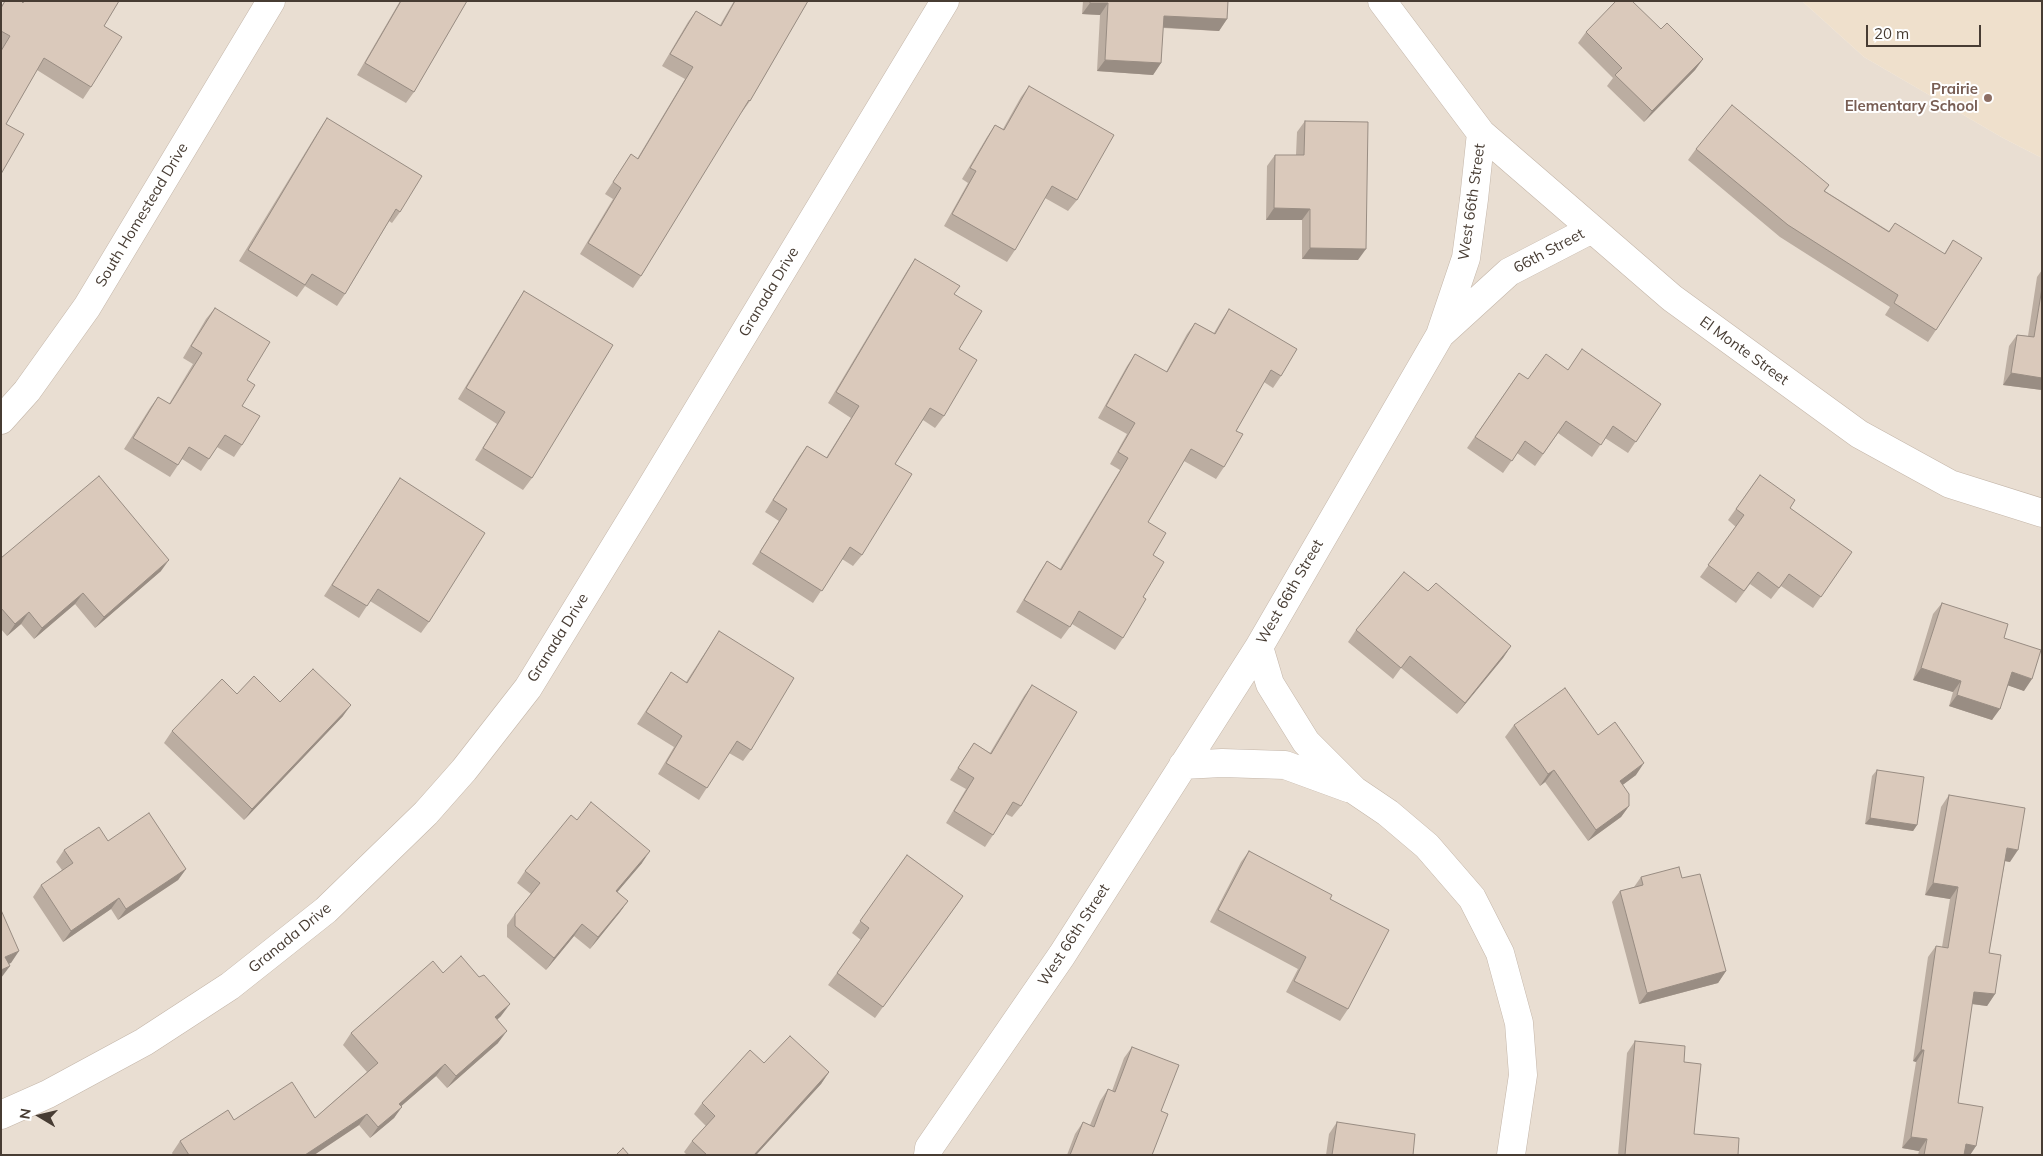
<!DOCTYPE html>
<style>
body{margin:0}
#map{position:relative;width:2043px;height:1156px;overflow:hidden;background:#f4ede4;font-family:Mulish,sans-serif}
canvas{display:block}
.frame{position:absolute;inset:0;border:2px solid #473c33;pointer-events:none}
.north{position:absolute;left:15px;top:1091px;width:50px;height:50px;-webkit-text-stroke:4px #fff;paint-order:stroke;rotate:279deg;font-size:14px;font-weight:700;line-height:20px;text-align:center;color:#473c33}
.north::after{content:'';display:block;margin:auto;width:18px;height:22px;background:#473c33;clip-path:polygon(50% 0,100% 100%,50% 72%,0 100%)}
.scale{position:absolute;left:1866px;top:25px;width:115px;height:22px;box-sizing:border-box;border:2px solid #473c33;border-top:0;padding-left:6px;font-size:15px;line-height:18px;white-space:nowrap;color:#473c33;-webkit-text-stroke:4px #fff;paint-order:stroke}
</style>
<div id="map">
<canvas width="2043" height="1156"></canvas>
<div class="frame"></div>
<div class="north">N</div>
<div class="scale">20 m</div>
</div>
<script>
const context = document.querySelector('canvas').getContext('2d');
context.lineJoin = 'round';
function fillPath(path, color) {
  context.fillStyle = color;
  context.fill(path, 'evenodd');
}
function poly(rows) {
  const path = new Path2D();
  for (const r of rows) {
    path.moveTo(r[0], r[1]);
    for (let i = 2; i < r.length; i += 2) path.lineTo(r[i], r[i + 1]);
  }
  return path;
}
function trace(path, color, width, dash) {
  context.strokeStyle = color;
  context.lineWidth = width;
  context.lineCap = dash ? 'butt' : 'round';
  context.setLineDash(dash || []);
  context.stroke(path);
}
function drawText(font, color, halo, rows, align = 'center') {
  context.font = font + ' Mulish,sans-serif';
  context.lineWidth = 4;
  context.setLineDash([]);
  context.textBaseline = 'middle';
  context.strokeStyle = halo;
  context.fillStyle = color;
  for (const [text, x, y, turn = 0] of rows) {
    context.save();
    context.translate(x, y);
    context.rotate((+turn || 0) * Math.PI / 180);
    context.textAlign = isNaN(turn) ? turn : align;
    if (halo) context.strokeText(text, 0, 0);
    context.fillText(text, 0, 0);
    context.restore();
  }
}
const residential = poly([
 [1,1,1802,1,1864,57,2003,138,2042,158,2042,1155,1,1155]
]);
const education = poly([
 [1802,1,2042,1,2042,158,2003,138,1864,57]
]);
const street = poly([
 [1382,1,1481,133,1672,298,1859,434,1950,484,2042,513],
 [1441,334,1509,272,1592,229],
 [1,420,27,391,87,307,271,1],
 [1259,647,1270,684,1306,742,1354,790,1388,813,1427,846,1472,898,1500,953,1519,1023,1523,1075,1511,1155],
 [1183,765,1222,763,1285,765,1348,788],
 [1,1115,48,1094,144,1042,230,986,326,910,426,813,464,770,528,688,647,494,945,1],
 [928,1155,929,1148,1062,955,1259,647,1440,335,1466,258,1474,199,1481,133]
]);
const wall = poly([
 [5,1,21,1,23,2,23,1,119,1,104,26,91,87,83,99,37,70,6,124,1,174,1,6],
 [400,1,467,1,414,92,406,103,357,75],
 [734,1,808,1,750,101,742,112,741,112,641,276,633,288,580,254,613,199,605,194,631,154,637,159,685,79,662,66,688,22,696,11,720,25],
 [1083,1,1228,1,1227,19,1219,31,1163,28,1161,63,1153,75,1097,71,1100,15,1082,14],
 [1661,29,1703,59,1695,70,1644,122,1607,86,1613,78,1578,43,1586,32],
 [1029,86,1077,200,1068,211,1045,198,1015,250,1007,262,944,226,968,183,962,179,987,137,995,125,1003,129,1021,97],
 [327,118,400,212,392,223,389,221,345,294,337,306,305,286,297,297,239,261,319,130],
 [1305,121,1358,260,1302,259,1302,220,1266,220,1267,166,1275,155,1296,155,1297,132],
 [1696,149,1829,185,1825,191,1889,231,1895,223,1944,254,1953,240,1936,330,1928,342,1885,315,1890,307,1780,237,1688,160],
 [915,259,954,294,959,349,944,416,935,428,923,420,895,464,862,555,853,566,842,559,813,603,752,564,779,521,765,512,799,457,807,446,826,458,851,418,828,403,907,271],
 [2042,270,2042,390,2003,385,2009,346,2017,335,2028,336,2037,277],
 [524,291,532,478,523,490,475,460,497,424,458,399,516,303],
 [215,308,247,380,242,406,242,445,234,457,217,447,201,471,182,459,170,477,124,449,150,408,158,397,169,404,193,364,183,358,206,319],
 [1229,309,1281,376,1273,388,1264,382,1236,431,1224,467,1216,479,1184,461,1148,522,1153,555,1143,597,1123,638,1115,650,1072,624,1061,639,1016,612,1039,573,1047,561,1060,569,1120,470,1110,464,1127,434,1098,418,1127,366,1135,354,1166,372,1187,334,1195,323,1214,333,1221,321],
 [1568,370,1661,404,1628,453,1605,438,1592,457,1558,433,1535,466,1517,453,1503,473,1467,448,1519,373,1528,379],
 [1760,475,1790,508,1852,552,1813,608,1781,586,1771,599,1750,584,1736,603,1700,577,1736,527,1728,520],
 [400,478,429,622,421,633,370,601,359,618,324,596],
 [1,558,161,571,95,628,75,604,34,639,21,624,7,636,1,629],
 [1428,591,1511,646,1503,658,1457,714,1401,668,1393,679,1348,642,1356,630],
 [1942,603,2004,638,2024,691,2008,685,1992,720,1949,706,1953,692,1913,680,1933,614],
 [719,631,751,750,743,761,729,753,699,800,658,774,674,747,637,724,671,672,686,682],
 [1032,685,1021,806,1012,817,1006,814,993,835,985,847,946,823,966,789,950,780,974,743,990,753,1024,696],
 [237,694,280,702,343,716,244,820,164,743,172,731],
 [1514,725,1598,735,1636,775,1622,785,1629,806,1621,817,1588,841,1545,782,1540,786,1505,737],
 [1877,770,1917,825,1913,831,1865,824,1872,776],
 [1949,795,2010,862,2005,861,1989,953,1995,994,1987,1006,1972,1004,1958,1103,1976,1146,1970,1155,1918,1155,1919,1151,1902,1148,1916,1062,1913,1061,1928,957,1936,946,1942,947,1950,899,1925,895,1941,807],
 [577,820,642,863,617,892,628,901,620,912,590,949,574,936,546,970,507,937,507,925,515,914,531,894,517,883,525,871],
 [108,841,186,869,178,880,118,920,111,909,63,942,33,897,41,885,62,870,56,862,64,850],
 [1249,851,1330,899,1348,1009,1340,1021,1286,992,1298,969,1210,922,1241,862],
 [907,855,963,896,875,1018,828,985,861,940,852,933],
 [1641,877,1682,878,1726,971,1718,983,1639,1004,1612,902,1620,891,1634,887],
 [443,973,501,1016,497,1020,498,1043,447,1088,436,1076,401,1106,394,1118,370,1138,359,1125,314,1155,173,1155,172,1153,180,1141,234,1120,315,1118,367,1072,343,1045,351,1033],
 [1635,1041,1684,1062,1694,1134,1738,1155,1618,1155,1627,1053],
 [1132,1047,1161,1111,1152,1155,1067,1155,1075,1134,1083,1122,1090,1125,1100,1101,1108,1089,1112,1091,1124,1058],
 [764,1063,829,1072,821,1084,756,1155,687,1155,684,1152,692,1141,706,1126,694,1114,702,1103],
 [1337,1122,1413,1155,1326,1155,1329,1134]
]);
const shadedWall = poly([
 [1090,3,1108,3,1100,15,1082,14],
 [1164,16,1227,19,1219,31,1156,27],
 [1703,59,1695,70,1644,122,1652,111],
 [1105,60,1161,63,1153,75,1097,71],
 [1274,208,1310,209,1302,220,1266,220],
 [1310,248,1366,249,1358,260,1302,259],
 [2011,373,2042,378,2042,390,2003,385],
 [169,560,161,571,95,628,104,617],
 [83,593,75,604,34,639,42,628],
 [29,612,21,624,7,636,15,624],
 [1511,646,1503,658,1457,714,1465,703],
 [1921,668,1961,681,1953,692,1913,680],
 [2012,672,2032,679,2024,691,2004,684],
 [1957,695,2000,709,1992,720,1949,706],
 [351,705,343,716,244,820,252,809],
 [1644,763,1636,775,1612,793,1620,781],
 [1554,770,1545,782,1540,786,1548,774],
 [1629,806,1621,817,1588,841,1596,830],
 [1870,818,1917,825,1913,831,1865,824],
 [2007,848,2018,850,2010,862,1999,860],
 [650,851,642,863,608,903,616,891],
 [186,869,178,880,118,920,126,909],
 [1933,883,1958,887,1950,899,1925,895],
 [119,898,111,909,63,942,71,931],
 [628,901,620,912,590,949,598,937],
 [582,924,574,936,546,970,554,958],
 [19,951,11,963,1,967,5,957],
 [10,966,1,978,1,970],
 [1726,971,1718,983,1639,1004,1647,993],
 [1974,992,1995,994,1987,1006,1965,1003],
 [510,1004,501,1016,486,1029,495,1017],
 [507,1031,498,1043,447,1088,456,1076],
 [1921,1050,1924,1050,1916,1062,1913,1061],
 [445,1064,436,1076,391,1115,399,1104],
 [829,1072,821,1084,756,1155,754,1155],
 [402,1107,394,1118,370,1138,378,1127],
 [367,1114,359,1125,314,1155,305,1155],
 [1911,1137,1927,1139,1919,1151,1902,1148],
 [1966,1144,1976,1146,1970,1155,1959,1155]
]);
const building = poly([
 [5,1,21,1,23,3,24,1,119,1,104,26,122,37,91,87,44,58,6,124,24,134,1,174,1,51,10,36,1,31,1,8,5,1],
 [401,1,467,1,414,92,365,63,401,1],
 [735,1,808,1,750,101,749,100,641,276,588,243,621,188,613,182,631,154,638,159,693,67,670,54,696,11,721,26,735,1],
 [1090,1,1228,1,1227,19,1164,16,1161,63,1105,60,1108,3,1090,3,1090,1],
 [1616,1,1632,1,1661,29,1667,23,1703,59,1652,111,1615,75,1622,68,1586,32,1616,1],
 [1029,86,1114,135,1077,200,1052,186,1015,250,952,214,976,171,970,168,995,125,1004,130,1029,86],
 [1732,105,1829,185,1824,191,1889,232,1895,223,1945,254,1953,240,1982,258,1936,330,1894,303,1898,295,1788,225,1696,149,1732,105],
 [327,118,422,176,400,212,396,209,345,294,312,274,305,285,248,250,327,118],
 [1305,121,1368,122,1366,249,1310,248,1310,209,1274,208,1275,155,1304,155,1305,121],
 [915,259,960,286,954,294,982,311,959,349,977,360,944,416,930,408,895,464,912,474,862,555,850,547,822,591,760,552,787,509,773,500,807,446,827,458,859,406,836,392,915,259],
 [2042,288,2042,378,2011,373,2017,335,2034,337,2042,288],
 [524,291,613,345,532,478,483,448,505,412,466,388,524,291],
 [215,308,270,342,247,380,255,385,242,406,260,416,242,445,225,435,209,459,189,447,178,465,133,438,158,397,170,404,202,353,191,346,215,308],
 [1229,309,1297,349,1281,376,1271,370,1236,431,1243,434,1224,467,1191,449,1148,522,1166,533,1153,555,1164,562,1143,597,1146,599,1123,638,1079,611,1070,627,1024,600,1047,561,1061,570,1128,458,1118,452,1135,423,1106,406,1135,354,1167,372,1195,323,1215,334,1229,309],
 [1582,349,1661,404,1636,442,1613,426,1601,445,1566,421,1543,454,1525,441,1512,461,1475,437,1519,373,1528,379,1546,354,1568,370,1582,349],
 [1760,475,1795,500,1790,508,1852,552,1821,597,1789,574,1779,588,1758,572,1744,591,1708,565,1744,515,1736,509,1760,475],
 [99,476,169,560,104,617,83,593,42,628,29,612,15,624,1,608,1,558,99,476],
 [400,478,485,533,429,622,378,589,367,606,332,585,400,478],
 [1404,572,1428,591,1436,583,1511,646,1465,703,1410,656,1401,668,1356,630,1404,572],
 [1942,603,2008,624,2004,638,2041,650,2032,679,2012,672,2000,709,1957,695,1961,681,1921,668,1942,603],
 [719,631,794,678,751,750,737,741,707,788,666,763,682,736,646,712,671,672,687,683,719,631],
 [313,669,351,705,252,809,172,731,222,679,237,694,254,676,280,702,313,669],
 [1032,685,1077,712,1021,806,1013,802,993,835,954,811,974,778,958,768,974,743,991,754,1032,685],
 [1565,688,1598,735,1615,722,1644,763,1620,781,1629,794,1629,806,1596,830,1554,770,1548,774,1514,725,1565,688],
 [1877,770,1924,777,1917,825,1870,818,1877,770],
 [1949,795,2025,808,2018,850,2007,848,1989,953,2001,955,1995,994,1974,992,1958,1103,1983,1107,1976,1146,1966,1144,1964,1155,1924,1155,1927,1139,1911,1137,1924,1050,1921,1050,1936,946,1948,948,1958,887,1933,883,1949,795],
 [591,802,650,851,616,891,628,901,598,937,582,924,554,958,515,926,515,914,540,883,525,871,571,815,577,820,591,802],
 [149,813,186,869,126,909,119,898,71,931,41,885,73,863,64,850,99,827,108,841,149,813],
 [1249,851,1332,895,1330,899,1389,930,1348,1009,1294,981,1306,957,1218,910,1249,851],
 [907,855,963,896,883,1007,837,973,869,928,860,921,907,855],
 [1679,867,1682,878,1700,874,1726,971,1647,993,1620,891,1643,885,1641,877,1679,867],
 [1,910,19,951,5,957,10,966,1,970,1,910],
 [461,956,479,977,484,975,510,1004,495,1017,507,1031,456,1076,445,1064,399,1104,402,1107,378,1127,367,1114,305,1155,189,1155,180,1141,228,1110,234,1120,292,1082,315,1118,378,1063,351,1033,433,961,443,973,461,956],
 [790,1036,829,1072,754,1155,707,1155,692,1141,715,1116,702,1103,750,1050,764,1063,790,1036],
 [1635,1041,1685,1046,1684,1062,1701,1064,1694,1134,1739,1138,1738,1155,1625,1155,1635,1041],
 [1132,1047,1179,1065,1161,1111,1168,1114,1152,1155,1070,1155,1083,1122,1094,1127,1108,1089,1115,1092,1132,1047],
 [1337,1122,1415,1134,1413,1155,1332,1155,1337,1122],
 [623,1148,629,1155,616,1155,623,1148]
]);
const markers = [
 [1988,98,5,"#8d6e63"]
];
const educationNames = [
 ["Prairie",1978,89],
 ["Elementary School",1978,106]
];
const streetNames = [
 ["West 66th Street",1472,202,-82],
 ["South Homestead Drive",142,215,-59],
 ["66th Street",1549,251,-28],
 ["Granada Drive",769,292,-59],
 ["El Monte Street",1744,351,36],
 ["West 66th Street",1290,592,-60],
 ["Granada Drive",558,638,-58],
 ["West 66th Street",1074,935,-57],
 ["Granada Drive",290,938,-39]
];
fillPath(residential, '#e9ded2');
fillPath(education, '#efe0cc');
trace(street, '#c4b6a9', 29);
trace(street, '#fff', 28);
fillPath(wall, '#bbada1');
fillPath(shadedWall, '#998d83');
fillPath(building, '#dac9bb');
trace(building, '#998d83', 1);
for (const [x, y, r, color] of markers) {
  const dot = new Path2D();
  dot.arc(x, y, r, 0, 2 * Math.PI);
  context.fillStyle = color;
  context.fill(dot);
  trace(dot, '#fff', 2);
}
drawText('bold 15px', '#785e54', '#fff', educationNames, 'right');
drawText('15px', '#473c33', '#fff', streetNames);
</script>
